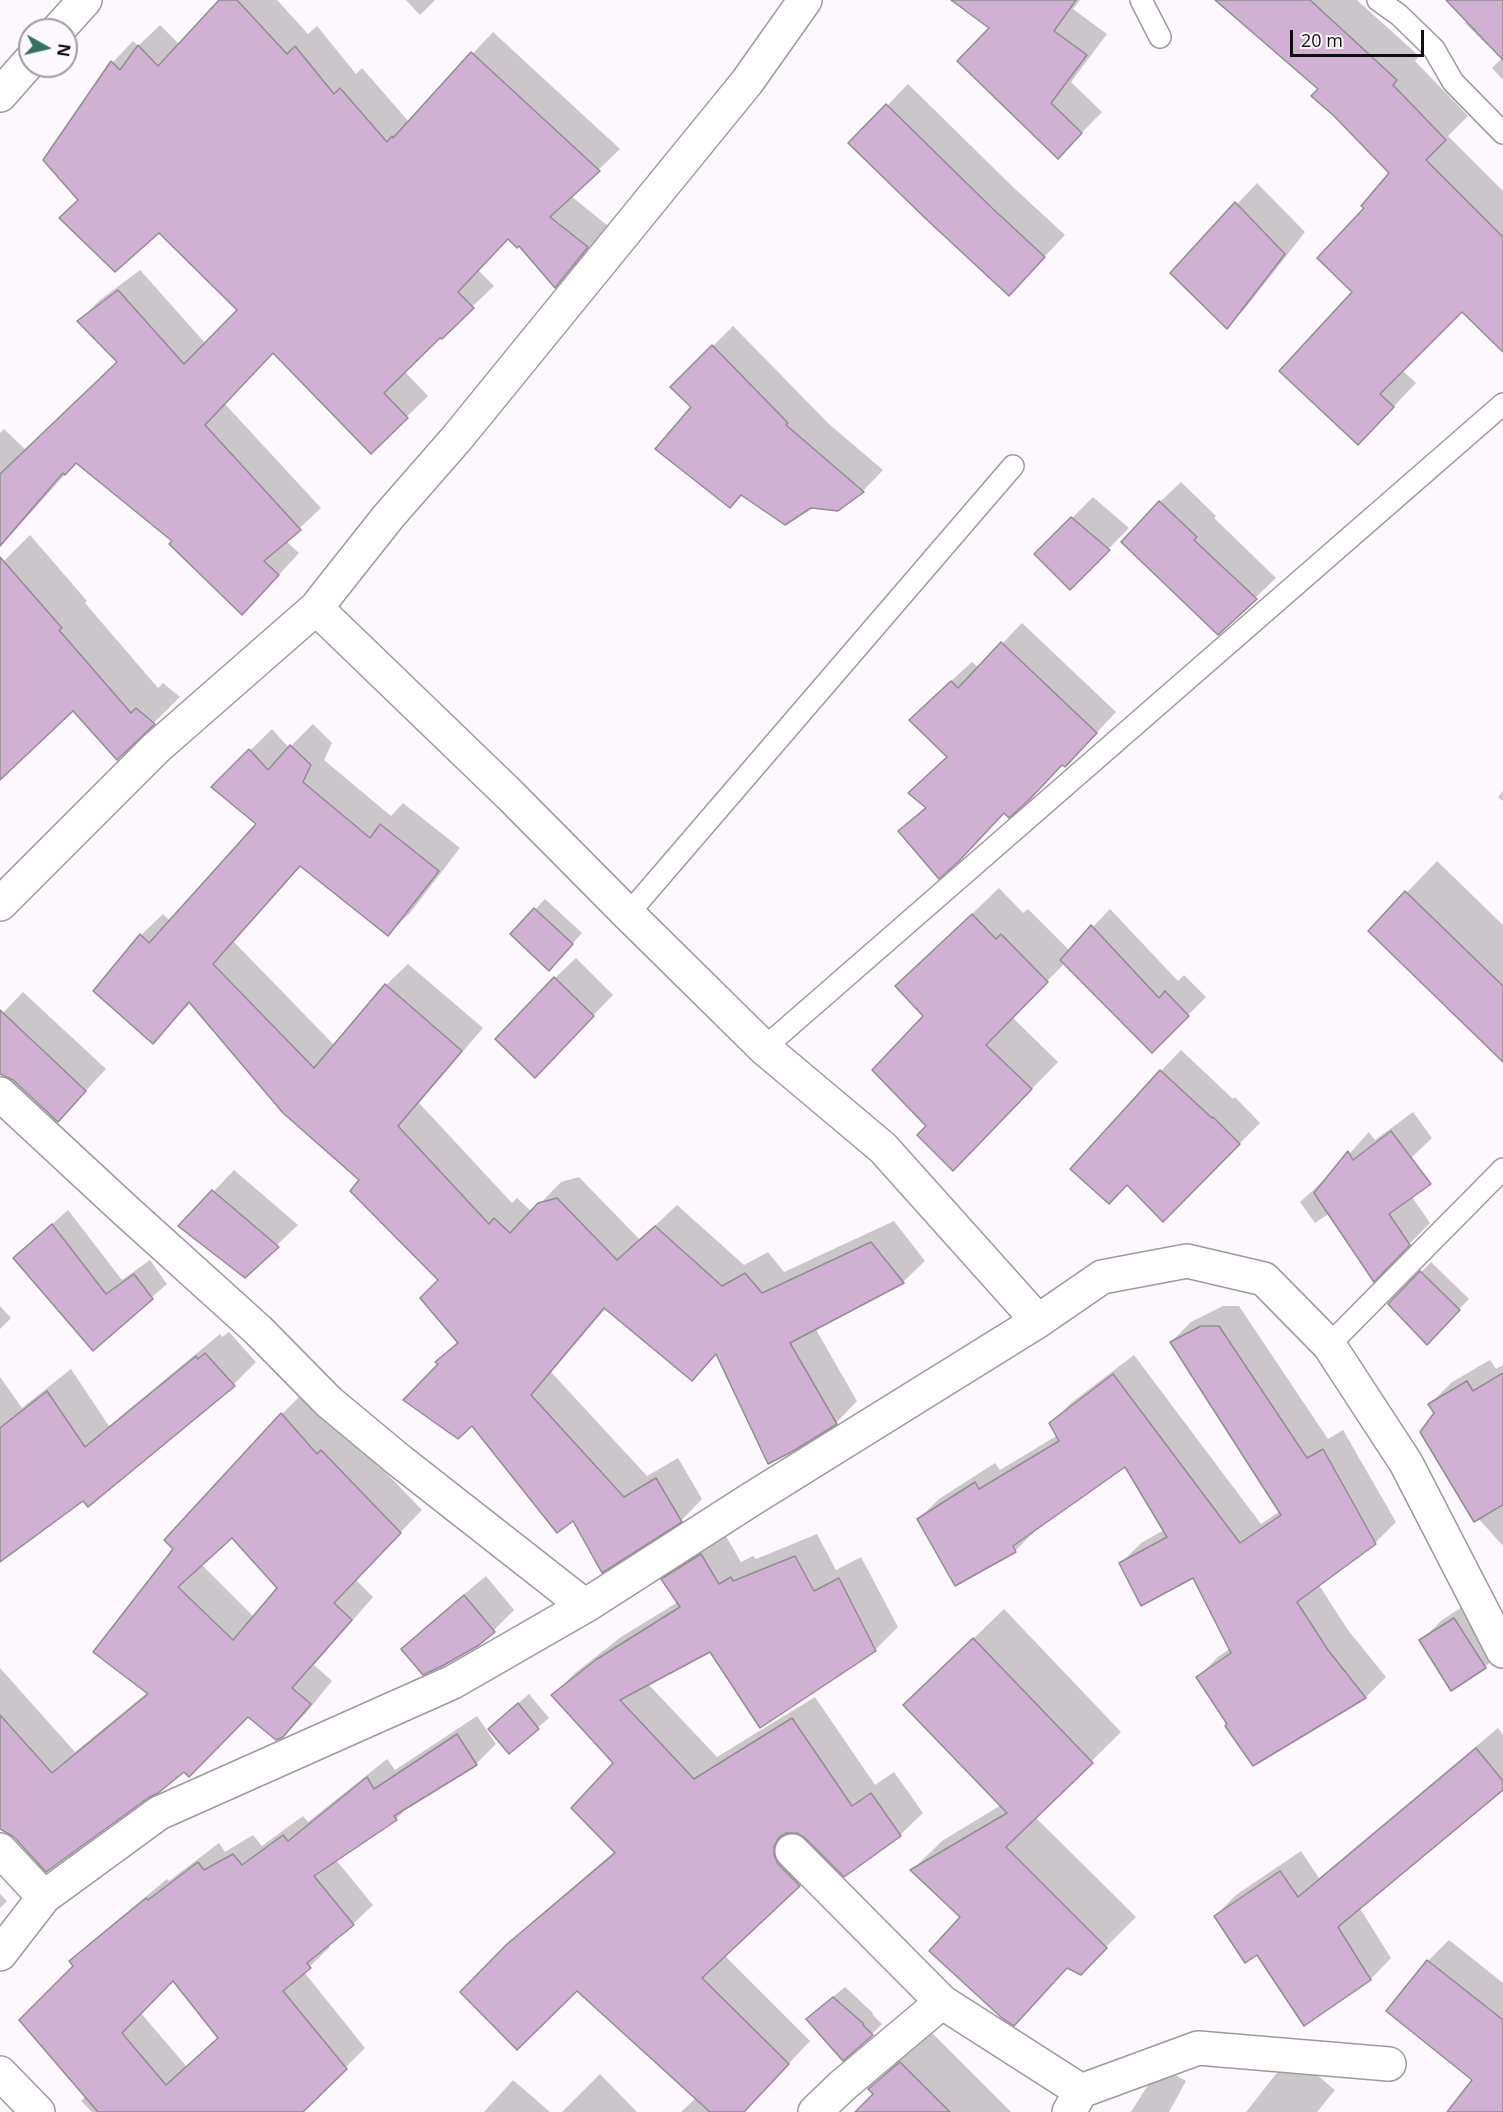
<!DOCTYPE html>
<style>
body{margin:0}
#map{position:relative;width:1503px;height:2112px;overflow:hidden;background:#fdf8fd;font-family:"Open Sans",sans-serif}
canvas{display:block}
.north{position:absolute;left:18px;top:18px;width:60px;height:60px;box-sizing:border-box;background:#fdf8fd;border:2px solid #9e9b9e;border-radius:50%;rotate:98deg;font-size:16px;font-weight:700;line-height:24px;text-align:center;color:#100f10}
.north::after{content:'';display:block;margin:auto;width:21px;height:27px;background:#34725e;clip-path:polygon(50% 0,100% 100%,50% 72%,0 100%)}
.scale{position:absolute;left:1290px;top:30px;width:134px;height:27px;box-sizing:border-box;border:3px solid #100f10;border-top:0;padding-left:8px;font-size:18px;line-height:21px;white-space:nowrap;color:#100f10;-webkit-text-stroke:4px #fdf8fd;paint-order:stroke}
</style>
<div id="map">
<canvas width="1503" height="2112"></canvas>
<div class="north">N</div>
<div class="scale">20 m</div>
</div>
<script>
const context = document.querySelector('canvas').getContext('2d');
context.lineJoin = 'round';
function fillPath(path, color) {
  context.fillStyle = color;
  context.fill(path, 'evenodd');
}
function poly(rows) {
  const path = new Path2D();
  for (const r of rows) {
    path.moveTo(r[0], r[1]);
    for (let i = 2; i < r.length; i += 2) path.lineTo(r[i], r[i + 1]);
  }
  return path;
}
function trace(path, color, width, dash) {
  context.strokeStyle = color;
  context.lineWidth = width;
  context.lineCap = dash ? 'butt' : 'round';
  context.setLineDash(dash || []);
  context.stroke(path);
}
const shadow = poly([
 [221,0,277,0,308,34,317,26,356,74,362,68,409,122,493,32,620,149,571,196,608,226,576,265,555,285,519,244,508,237,478,270,494,286,404,371,428,396,371,452,273,351,224,403,321,508,286,541,299,553,263,592,174,541,77,461,0,547,0,433,4,429,26,450,118,362,79,321,100,300,140,270,206,344,239,310,159,231,80,199,45,159,113,62,133,41,138,46,160,25,180,45],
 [406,0,435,0,420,15],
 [954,0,1080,0,1073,9,1107,34,1071,82,1102,112,1058,157,991,28],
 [1218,0,1357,0,1419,56,1415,61,1468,116,1448,136,1503,191,1503,350,1462,310,1402,370,1416,383,1381,420,1354,292,1366,208,1391,173,1320,89],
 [1448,0,1503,0,1503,29,1487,45,1465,23,1468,21],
 [1503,57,1503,80,1492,68],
 [908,84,1013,187,1065,235,1009,294,851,143],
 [1257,183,1305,232,1247,306,1227,327,1172,273],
 [733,326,829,424,883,470,863,491,838,509,743,494,730,506,693,406,672,387],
 [1181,482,1216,516,1214,518,1276,578,1218,633,1160,502],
 [1093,497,1129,528,1070,588,1036,554],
 [30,535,87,601,85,603,158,688,163,683,180,697,118,758,73,709,0,776,0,565],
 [1022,623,1116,712,1085,745,1004,811,900,831,926,806,910,793,948,756,931,699,972,662,979,668],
 [313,724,332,743,324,760,391,816,403,803,460,848,410,913,388,934,301,865,233,941,335,1046,386,985,408,964,483,1028,419,1103,512,1203,517,1198,532,1212,561,1182,579,1177,640,1240,677,1205,744,1265,768,1252,784,1272,894,1221,925,1261,903,1282,815,1328,857,1401,836,1423,717,1353,692,1379,606,1308,551,1372,647,1476,678,1458,702,1499,681,1521,573,1519,437,1362,458,1341,440,1280,361,1180,191,1002,153,1042,95,990,141,935,163,914,171,922,259,824,213,787,272,729,289,748],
 [1503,791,1503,801,1498,797],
 [1437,861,1503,925,1503,1042,1370,931],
 [999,888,1023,913,1028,909,1070,951,1110,909,1178,981,1184,975,1206,997,1152,1051,1065,963,1012,1017,1058,1062,980,1142,928,1126,924,960],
 [545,899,582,933,559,959,512,934],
 [576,958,613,995,555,1055,555,978],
 [23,992,106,1069,78,1099,14,1079,0,1071,0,1016],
 [1181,1050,1233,1099,1235,1097,1260,1123,1163,1220,1161,1071],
 [1413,1112,1432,1138,1411,1158,1410,1194,1430,1223,1374,1280,1330,1213,1315,1223,1300,1202,1333,1172,1369,1132,1375,1140],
 [234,1170,298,1225,244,1276,181,1226],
 [68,1210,122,1280,150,1260,167,1284,93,1349,30,1244],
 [1431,1262,1469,1299,1427,1343,1390,1304],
 [0,1306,11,1318,0,1329],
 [1223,1306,1239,1306,1328,1439,1343,1430,1396,1522,1375,1543,1319,1585,1348,1630,1386,1677,1366,1697,1253,1764,1198,1677,1218,1657,1231,1648,1194,1576,1121,1563,1141,1543,1164,1530,1125,1464,1034,1529,1035,1531,1015,1551,919,1519,939,1499,995,1463,1000,1470,1058,1435,1051,1423,1071,1403,1134,1355,1261,1524,1280,1511,1171,1342,1191,1322],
 [229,1332,256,1362,234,1384,84,1499,0,1536,0,1377,22,1408,71,1369,109,1426,220,1334,222,1337],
 [1490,1360,1496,1369,1503,1365,1503,1546,1478,1518,1436,1413,1430,1404,1452,1382],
 [304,1392,344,1429,422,1510,355,1579,373,1597,314,1665,332,1681,306,1713,283,1736,248,1715,184,1770,15,1836,0,1826,0,1668,75,1752,148,1692,95,1652,282,1414],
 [232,1536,279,1588,254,1617,201,1564],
 [724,1533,741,1562,753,1556,756,1559,817,1534,836,1570,861,1557,898,1627,875,1650,710,1650,648,1684,717,1757,815,1697,875,1785,894,1772,923,1813,900,1835,806,1836,794,1830,801,1842,821,1862,724,1955,810,2041,743,2112,681,2112,697,2097,577,1989,462,1992,531,1923,615,1851,615,1763,553,1695,575,1673,621,1637,678,1602,663,1580,685,1557],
 [486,1576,514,1610,493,1631,403,1649,424,1628],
 [1476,1598,1503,1650,1485,1667,1421,1641,1442,1620],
 [1004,1609,1121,1732,1035,1817,1136,1917,1080,1973,1069,1967,1014,2024,962,1917,912,1870,942,1841,1001,1805,935,1676],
 [529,1694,549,1718,509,1752,500,1719],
 [477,1716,496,1744,476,1764,411,1804,396,1819,336,1860,373,1905,353,1924,328,1945,330,1947,304,1972,365,2048,301,2112,92,2112,81,2101,86,2096,75,1966,71,1961,91,1942,167,1879,169,1881,219,1843,225,1852,253,1835,262,1846,303,1816,308,1822,387,1759,395,1770],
 [173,1979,219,2037,187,2067,140,2012],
 [1498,1728,1503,1735,1503,1788,1359,1907,1391,1958,1371,1979,1304,2024,1257,1953,1215,1916,1236,1895,1301,1851,1319,1878],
 [0,1894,7,1901,0,1908],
 [1449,1940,1503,1983,1503,2112,1449,2112,1474,2080,1388,2011,1428,1961],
 [845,1987,873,2013,872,2014,882,2024,872,2034,818,2009],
 [931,2032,1011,2112,858,2112,875,2094,870,2089,901,2058],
 [1294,2056,1335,2090,1317,2112,1246,2112,1276,2074],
 [1165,2069,1186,2081,1169,2112,1131,2112,1146,2088],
 [600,2074,637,2112,562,2112],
 [513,2080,550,2112,484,2112]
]);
const building = poly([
 [219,0,237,0,287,54,295,46,334,94,340,88,387,142,392,136,393,138,471,52,600,171,550,217,588,247,555,288,519,246,517,248,508,239,458,292,474,308,442,339,440,338,384,393,408,418,371,454,273,353,205,425,301,530,264,561,279,575,242,615,169,544,172,541,76,463,65,475,63,473,0,546,0,474,117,362,77,321,118,290,184,364,237,310,159,233,115,272,59,218,78,200,43,160,111,61,120,70,138,45,158,66,219,0],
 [951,0,1076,0,1054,31,1087,55,1051,103,1082,133,1058,159,957,61,989,28,951,0],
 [1215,0,1310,0,1397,80,1393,85,1446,140,1426,160,1503,237,1503,352,1462,312,1380,394,1394,407,1358,445,1279,371,1352,292,1317,258,1364,208,1361,206,1389,173,1334,116,1311,96,1318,89,1215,0],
 [1446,0,1503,0,1503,60,1446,0],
 [886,104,992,208,1045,257,1009,296,925,218,848,143,886,104],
 [1235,202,1285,254,1227,329,1170,273,1235,202],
 [712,345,788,423,786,425,864,492,838,511,811,508,785,525,741,495,730,508,655,449,691,407,670,387,712,345],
 [1159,501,1197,537,1194,540,1257,599,1218,635,1121,542,1159,501],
 [1071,517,1110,550,1070,590,1034,554,1071,517],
 [0,557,62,628,59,630,131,713,136,708,155,724,117,760,73,711,0,780,0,557],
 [1001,642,1097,733,1065,767,1062,765,1028,801,1009,818,1004,813,959,861,939,879,898,831,926,808,908,793,947,757,909,720,951,681,958,688,1001,642],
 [290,745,311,765,303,782,370,838,380,824,439,871,388,936,300,866,213,964,314,1068,385,984,462,1051,398,1126,489,1224,494,1218,510,1233,538,1203,557,1198,617,1260,655,1226,722,1286,745,1273,762,1293,871,1242,904,1283,790,1343,837,1424,795,1450,768,1464,716,1354,692,1381,604,1308,531,1395,624,1497,656,1478,682,1522,602,1573,573,1521,557,1533,472,1426,458,1439,403,1400,438,1364,435,1362,458,1343,420,1298,438,1280,350,1191,359,1180,283,1113,189,1002,153,1044,93,991,140,934,149,943,256,824,211,787,249,749,268,770,290,745],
 [1405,891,1503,986,1503,1062,1368,931,1405,891],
 [534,908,573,944,549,971,510,934,534,908],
 [972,914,996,939,1001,934,1048,982,986,1045,1032,1089,953,1171,917,1135,926,1126,872,1070,923,1016,895,986,972,914],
 [1091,925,1159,998,1165,991,1189,1016,1152,1053,1060,960,1091,925],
 [554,977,594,1016,535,1078,495,1039,554,977],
 [0,1010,86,1091,58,1122,13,1080,0,1074,0,1010],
 [1160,1070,1212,1118,1213,1117,1240,1144,1163,1222,1127,1185,1109,1204,1070,1169,1160,1070],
 [1391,1131,1431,1184,1389,1214,1410,1245,1374,1282,1314,1193,1348,1151,1353,1160,1391,1131],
 [212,1190,279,1247,245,1278,178,1226,212,1190],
 [52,1224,106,1294,134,1274,153,1299,93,1351,13,1258,52,1224],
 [1420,1271,1460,1310,1427,1345,1388,1304,1420,1271],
 [1201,1326,1219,1326,1307,1458,1323,1449,1376,1544,1297,1602,1328,1650,1366,1698,1253,1766,1225,1726,1227,1724,1196,1677,1231,1653,1193,1578,1141,1606,1119,1563,1167,1537,1125,1467,1013,1546,1016,1552,955,1586,917,1519,975,1482,979,1489,1059,1441,1049,1423,1113,1374,1240,1543,1281,1515,1170,1342,1201,1326],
 [205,1353,235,1386,88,1507,83,1501,0,1562,0,1428,47,1391,85,1447,196,1356,198,1359,205,1353],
 [1503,1373,1503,1505,1474,1522,1420,1432,1434,1413,1428,1404,1467,1381,1473,1391,1503,1373],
 [281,1413,317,1454,321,1450,401,1533,334,1603,352,1620,292,1688,311,1704,283,1737,276,1740,248,1717,189,1777,184,1772,158,1793,148,1798,46,1872,14,1837,0,1829,0,1715,52,1773,148,1694,93,1652,173,1549,164,1540,281,1413],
 [232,1538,277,1588,233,1640,178,1587,232,1538],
 [701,1554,719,1584,731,1577,733,1581,795,1556,814,1591,839,1578,876,1651,760,1728,710,1652,620,1700,694,1779,792,1718,852,1806,871,1793,901,1836,844,1877,805,1838,797,1833,787,1833,779,1837,774,1846,774,1855,778,1864,800,1886,702,1978,789,2064,744,2112,710,2112,577,1991,517,2050,460,1992,506,1945,615,1853,571,1808,613,1763,551,1695,597,1659,680,1607,661,1579,701,1554],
 [464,1595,495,1632,479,1645,444,1665,423,1675,401,1649,464,1595],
 [1454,1618,1486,1668,1451,1691,1419,1640,1454,1618],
 [973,1638,1093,1763,1006,1847,1107,1948,1081,1975,1067,1968,1014,2026,1002,2018,929,1951,960,1917,910,1870,1007,1813,903,1705,973,1638],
 [518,1703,539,1729,509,1754,488,1729,518,1703],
 [457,1734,477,1765,394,1816,397,1820,314,1876,354,1925,307,1963,311,1968,283,1991,347,2069,303,2112,98,2112,19,2020,73,1966,69,1961,146,1898,148,1900,198,1862,204,1870,233,1854,242,1865,283,1835,288,1841,367,1777,374,1789,457,1734],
 [173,1981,218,2038,166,2085,122,2033,173,1981],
 [1476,1748,1503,1781,1503,1790,1338,1927,1371,1980,1304,2026,1257,1955,1245,1963,1214,1916,1280,1871,1298,1897,1476,1748],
 [1427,1960,1503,2020,1503,2112,1447,2112,1472,2080,1386,2011,1427,1960],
 [833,1997,864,2024,863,2025,873,2035,843,2061,806,2019,833,1997],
 [900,2062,950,2112,855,2112,873,2094,868,2089,900,2062]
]);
const lane = poly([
 [1141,0,1160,37],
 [1378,0,1399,15,1434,49,1453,82,1503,133],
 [628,914,1013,466],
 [764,1048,1503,404],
 [1329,1345,1503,1169]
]);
const street = poly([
 [58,30,85,0],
 [0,95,30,61],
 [316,608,510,795,628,914,764,1048,883,1148,1038,1321],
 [0,904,156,748,316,608,388,517,457,438,747,82,805,0],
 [0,1094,124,1209,258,1330,329,1402,400,1461,585,1606],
 [0,1850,44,1897],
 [792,1851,942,2002,1081,2091,1069,2112],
 [0,1954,44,1897,159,1813,453,1682,585,1606,750,1500,1038,1321,1102,1277,1187,1261,1264,1279,1329,1345,1406,1463,1503,1651],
 [0,2073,38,2112],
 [1081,2091,1198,2048,1389,2064],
 [815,2112,842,2086,942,2002]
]);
fillPath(shadow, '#0003');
fillPath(building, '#d0b1d3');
trace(building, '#918d91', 1.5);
trace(lane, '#9e999e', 24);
trace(street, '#9e999e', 36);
trace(lane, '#fff', 21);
trace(street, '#fff', 33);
</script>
